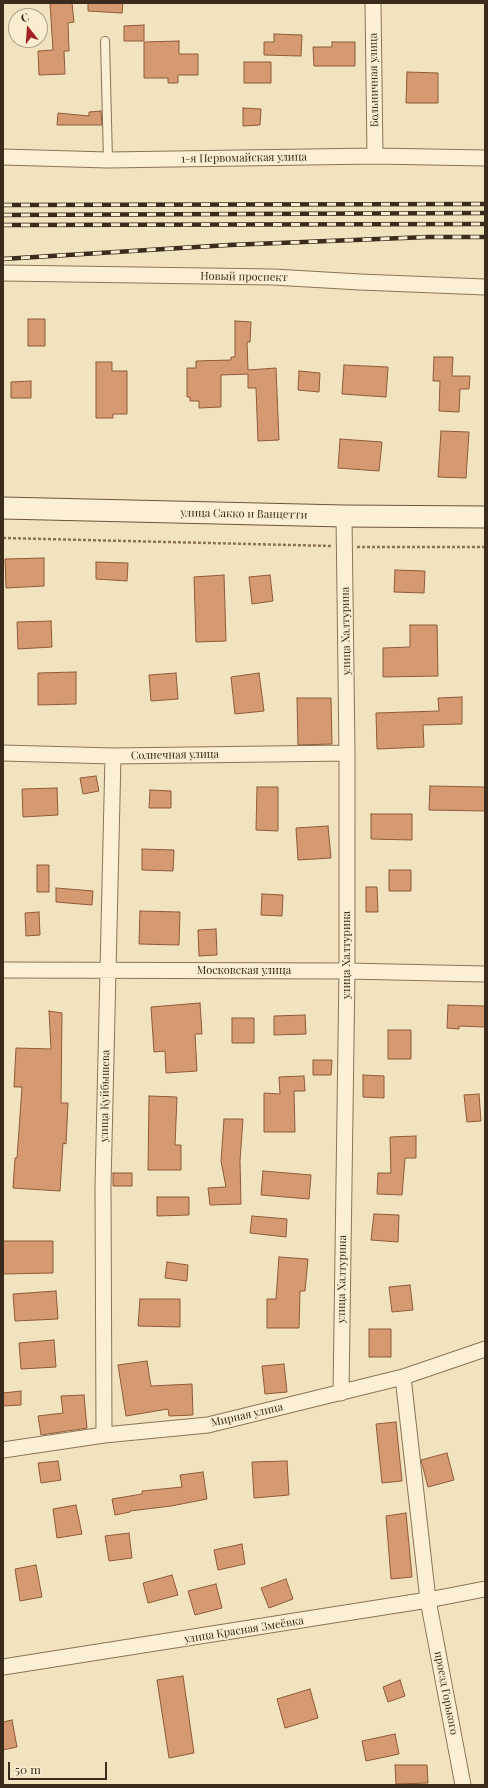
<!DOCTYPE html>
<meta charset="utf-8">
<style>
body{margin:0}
#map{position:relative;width:488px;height:1788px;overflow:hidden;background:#f2e3bf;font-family:"Playfair Display",serif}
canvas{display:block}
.frame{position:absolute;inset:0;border:4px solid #3b2b1c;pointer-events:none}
.north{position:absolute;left:8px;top:8px;width:40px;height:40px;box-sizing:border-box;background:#f9edd0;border:1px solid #ad9f88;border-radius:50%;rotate:343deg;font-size:11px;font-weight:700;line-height:16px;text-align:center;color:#3b2b1c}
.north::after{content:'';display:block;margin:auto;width:14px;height:18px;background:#a31f21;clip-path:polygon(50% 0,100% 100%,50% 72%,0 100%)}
.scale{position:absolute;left:8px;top:1762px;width:99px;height:18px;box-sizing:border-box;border:2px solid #3b2b1c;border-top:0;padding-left:5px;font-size:12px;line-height:14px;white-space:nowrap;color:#3b2b1c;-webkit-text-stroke:3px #f9edd0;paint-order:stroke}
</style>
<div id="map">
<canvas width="488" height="1788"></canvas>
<div class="frame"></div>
<div class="north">С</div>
<div class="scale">50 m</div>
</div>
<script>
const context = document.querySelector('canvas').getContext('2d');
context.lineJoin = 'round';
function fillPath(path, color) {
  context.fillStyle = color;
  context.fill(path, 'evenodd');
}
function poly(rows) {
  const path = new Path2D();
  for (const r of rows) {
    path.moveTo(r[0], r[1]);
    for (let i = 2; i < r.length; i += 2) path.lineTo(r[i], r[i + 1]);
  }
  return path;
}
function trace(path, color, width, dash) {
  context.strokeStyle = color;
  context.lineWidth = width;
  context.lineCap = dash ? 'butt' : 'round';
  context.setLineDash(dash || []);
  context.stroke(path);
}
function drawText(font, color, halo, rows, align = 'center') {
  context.font = font + ' "Playfair Display",serif';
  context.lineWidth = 3;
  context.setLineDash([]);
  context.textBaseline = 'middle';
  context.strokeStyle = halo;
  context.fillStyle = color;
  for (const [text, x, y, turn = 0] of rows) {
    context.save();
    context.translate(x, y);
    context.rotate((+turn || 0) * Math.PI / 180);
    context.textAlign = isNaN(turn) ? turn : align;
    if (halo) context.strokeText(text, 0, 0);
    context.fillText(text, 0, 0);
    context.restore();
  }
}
const building = poly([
 [50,3,72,3,74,22,68,23,69,51,64,51,65,74,39,75,38,51,53,50,50,3],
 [88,3,123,3,122,13,88,11,88,3],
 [144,25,144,41,124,41,124,26,144,25],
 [274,34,302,35,301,56,264,55,264,42,274,42,274,34],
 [179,41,179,54,198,54,198,75,178,75,178,83,168,83,168,78,144,78,144,42,179,41],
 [332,42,355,42,355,66,314,66,313,47,332,47,332,42],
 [244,62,271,62,271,83,244,83,244,62],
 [407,72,438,73,438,103,406,103,407,72],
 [243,108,261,109,260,125,243,126,243,108],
 [101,111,102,125,57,125,58,113,89,116,89,112,101,111],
 [28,319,45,319,45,346,28,346,28,319],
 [235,321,251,322,250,342,247,342,248,370,276,368,279,440,258,441,256,388,248,388,248,374,221,375,221,407,199,408,199,401,190,401,190,397,187,397,187,368,196,368,196,361,231,360,231,357,235,357,235,321],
 [434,357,453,357,452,376,470,376,469,389,460,389,459,412,439,411,440,381,433,381,434,357],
 [96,362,112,362,112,371,127,371,127,414,113,414,113,418,96,418,96,362],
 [344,365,388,367,386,397,342,394,344,365],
 [299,371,320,373,319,392,298,390,299,371],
 [31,381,31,398,11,398,11,382,31,381],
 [441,431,469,432,466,478,438,477,441,431],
 [340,439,382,442,379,471,338,468,340,439],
 [44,558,44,586,6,588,5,559,44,558],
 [96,562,128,563,127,581,96,579,96,562],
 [395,570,425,571,424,593,394,592,395,570],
 [224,575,226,641,196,642,194,577,224,575],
 [270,575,273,601,252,604,249,577,270,575],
 [51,621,52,647,18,649,17,622,51,621],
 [410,625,437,625,438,676,383,677,383,648,410,647,410,625],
 [76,672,76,704,38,705,38,673,76,672],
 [176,673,178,699,151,701,149,675,176,673],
 [259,673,264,711,235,714,231,677,259,673],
 [462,697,462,724,423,725,424,747,377,749,376,713,439,711,438,698,462,697],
 [297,698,331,698,332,744,298,745,297,698],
 [96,776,99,791,83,794,80,778,96,776],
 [430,786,485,787,485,811,429,810,430,786],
 [257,787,278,787,278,831,256,830,257,787],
 [57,788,58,815,23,817,22,789,57,788],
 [150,790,171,791,171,808,149,808,150,790],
 [371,814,412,814,412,840,371,839,371,814],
 [328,826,331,858,298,860,296,828,328,826],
 [142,849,174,850,173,871,142,870,142,849],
 [37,865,49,865,49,892,37,892,37,865],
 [389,870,411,870,411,891,389,891,389,870],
 [366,887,377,887,378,912,366,912,366,887],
 [56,888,93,891,92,905,56,902,56,888],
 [262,894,283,895,282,916,261,915,262,894],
 [140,911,180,912,179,945,139,944,140,911],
 [39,912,40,935,26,936,25,913,39,912],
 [216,929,217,955,199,956,198,930,216,929],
 [200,1003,202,1034,195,1034,197,1071,166,1073,165,1051,154,1052,151,1007,200,1003],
 [448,1005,485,1006,485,1027,459,1026,459,1029,447,1028,448,1005],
 [49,1011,62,1013,61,1103,68,1103,66,1144,63,1143,60,1191,13,1188,15,1158,17,1158,22,1087,14,1087,16,1048,51,1049,49,1011],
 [305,1015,306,1034,274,1035,274,1016,305,1015],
 [232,1018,254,1018,254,1043,232,1043,232,1018],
 [388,1030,411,1030,411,1059,388,1059,388,1030],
 [313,1060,332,1060,331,1075,313,1075,313,1060],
 [363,1075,384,1076,384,1098,363,1097,363,1075],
 [304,1076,305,1091,294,1091,295,1132,264,1132,264,1093,280,1094,279,1077,304,1076],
 [479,1094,481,1121,467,1122,464,1095,479,1094],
 [149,1096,177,1097,175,1145,181,1145,181,1170,148,1170,149,1096],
 [224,1119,243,1119,240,1161,241,1204,210,1205,208,1188,226,1187,221,1161,224,1119],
 [416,1136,416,1158,405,1158,402,1195,377,1194,378,1173,391,1173,390,1137,416,1136],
 [263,1171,311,1175,309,1199,261,1195,263,1171],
 [113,1173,132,1173,132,1186,113,1186,113,1173],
 [157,1197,189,1197,189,1215,157,1216,157,1197],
 [374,1214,399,1215,398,1242,371,1240,374,1214],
 [252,1216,287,1219,286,1237,250,1233,252,1216],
 [3,1241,53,1241,53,1273,3,1274,3,1241],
 [279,1257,308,1259,305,1291,300,1291,299,1328,267,1328,267,1299,276,1299,279,1257],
 [167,1262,188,1265,187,1281,165,1278,167,1262],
 [410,1285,413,1310,392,1312,389,1287,410,1285],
 [56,1291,58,1319,15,1321,13,1294,56,1291],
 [140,1299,180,1299,180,1327,138,1326,140,1299],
 [369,1329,391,1329,391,1357,369,1357,369,1329],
 [54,1340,56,1367,21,1369,19,1343,54,1340],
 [147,1361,151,1386,192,1384,193,1415,169,1416,168,1409,126,1416,118,1365,147,1361],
 [284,1364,287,1392,265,1394,262,1366,284,1364],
 [21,1391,21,1405,3,1406,3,1393,21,1391],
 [84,1395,87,1428,41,1435,38,1416,63,1413,61,1396,84,1395],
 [396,1422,402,1481,382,1483,376,1424,396,1422],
 [447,1453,454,1480,428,1487,421,1460,447,1453],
 [58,1461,61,1480,41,1483,38,1463,58,1461],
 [287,1461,289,1495,254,1498,252,1462,287,1461],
 [203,1472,207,1499,171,1506,130,1511,130,1512,115,1515,112,1499,142,1494,142,1491,182,1487,180,1475,203,1472],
 [76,1505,82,1534,57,1538,53,1509,76,1505],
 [406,1513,412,1577,391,1579,386,1516,406,1513],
 [129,1533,132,1558,109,1561,105,1536,129,1533],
 [242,1544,245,1564,218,1570,214,1550,242,1544],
 [36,1565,42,1597,20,1601,15,1569,36,1565],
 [172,1575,178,1595,148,1603,143,1583,172,1575],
 [286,1579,293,1599,269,1608,261,1588,286,1579],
 [216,1584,222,1608,195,1615,188,1591,216,1584],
 [183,1676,194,1753,169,1758,157,1680,183,1676],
 [400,1680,405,1696,388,1702,383,1687,400,1680],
 [310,1689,318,1718,285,1728,277,1699,310,1689],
 [12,1720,17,1747,3,1750,3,1722,12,1720],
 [395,1734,399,1754,366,1761,362,1741,395,1734],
 [395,1765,427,1765,428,1783,396,1784,395,1765]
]);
const path = poly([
 [3,538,332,546],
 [357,547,485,547]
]);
const lane = poly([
 [105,41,108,160]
]);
const street = poly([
 [373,3,375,156],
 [3,157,108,160,375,156,485,158],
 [3,273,273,277,360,282,485,287],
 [3,753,113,756,347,753],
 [3,970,347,971,485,974],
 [403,1377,428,1600,463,1785],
 [341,1393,347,971,347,753,344,516],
 [104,1435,103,1185,113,756],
 [3,1450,104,1435,208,1425,403,1377,485,1349],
 [3,1667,428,1600,485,1589]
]);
const secondary = poly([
 [3,508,344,516,485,517]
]);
const rail = poly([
 [3,205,485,204],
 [3,215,485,213],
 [3,225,485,224],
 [3,259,229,245,428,237,485,237]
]);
const streetNames = [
 ["Больничная улица",374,80,-91],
 ["1-я Первомайская улица",244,158,-1],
 ["Новый проспект",244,277,1],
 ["улица Сакко и Ванцетти",244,514,1],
 ["улица Халтурина",346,631,-91],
 ["Солнечная улица",175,755,-1],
 ["улица Халтурина",347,955,-90],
 ["Московская улица",244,971],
 ["улица Куйбышева",105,1096,-89],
 ["улица Халтурина",342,1279,-89],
 ["Мирная улица",247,1415,-13],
 ["улица Красная Змеёвка",244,1630,-9],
 ["проезд Горького",446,1693,79]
];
fillPath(building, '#d59a71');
trace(building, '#8f5a39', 1);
trace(lane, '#8d7355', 10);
trace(street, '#8d7355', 17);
trace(secondary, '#6f5439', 23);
trace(path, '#8d7355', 2.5, [3, 2]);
trace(lane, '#fcf0d4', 8);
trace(street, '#fcf0d4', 15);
trace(secondary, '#fcf0d4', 21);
trace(rail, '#3b2b1c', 4.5);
trace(rail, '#f9edd0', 3, [9]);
drawText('11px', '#3b2b1c', '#f9edd0', streetNames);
</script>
